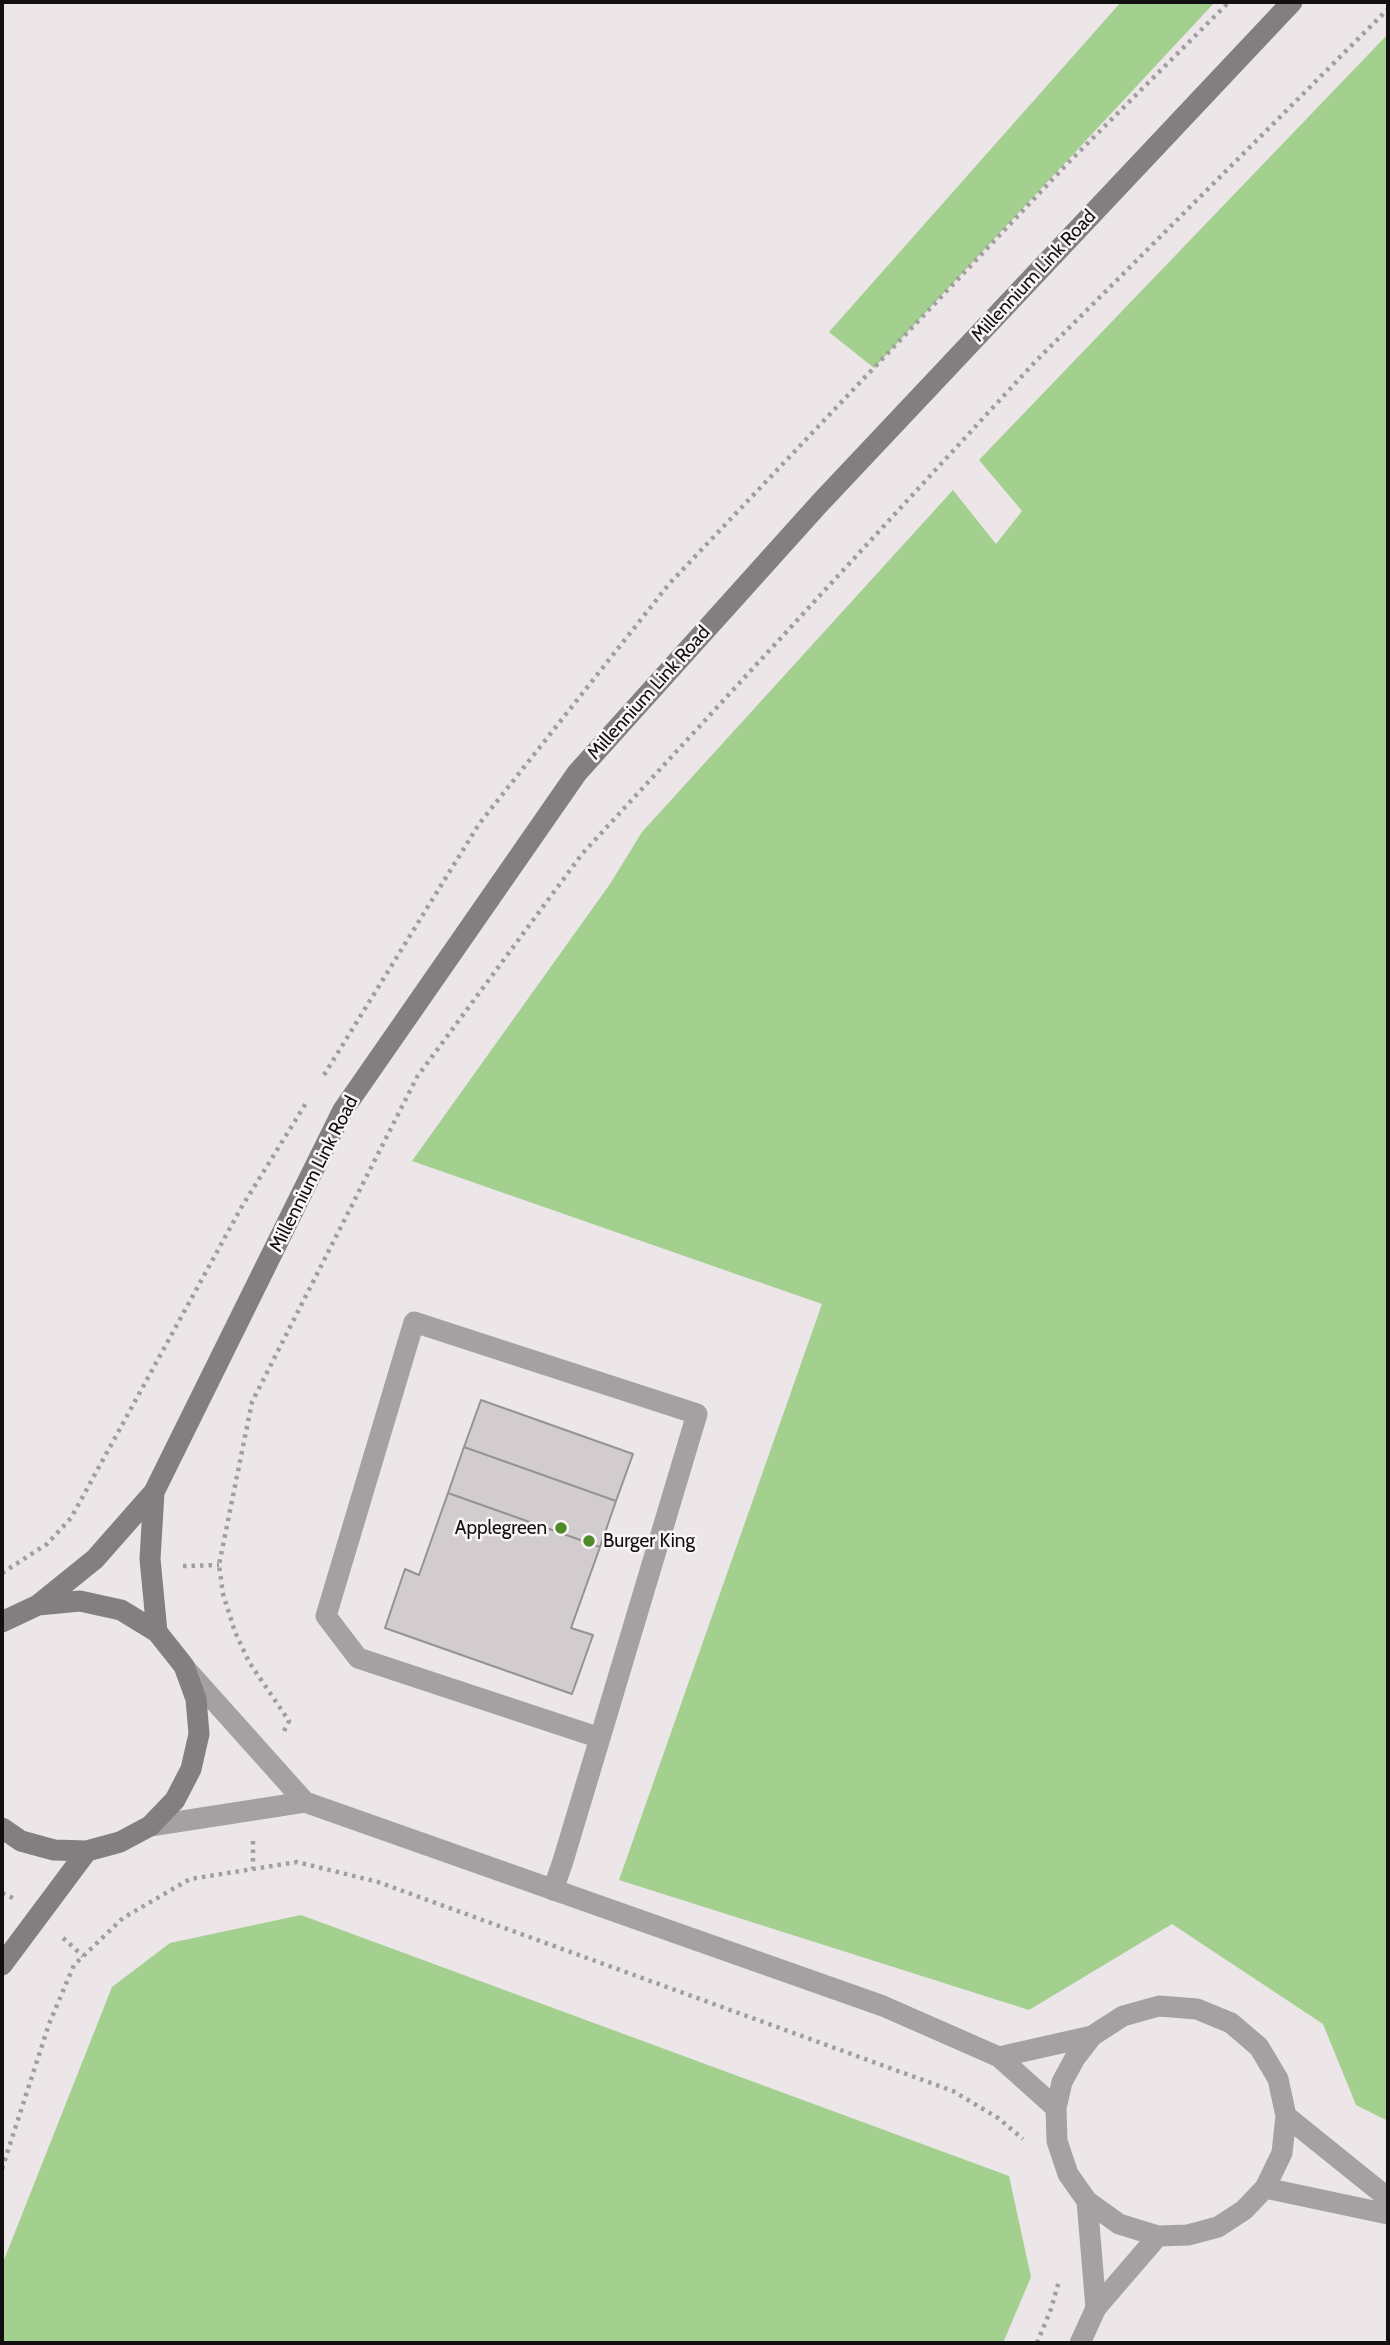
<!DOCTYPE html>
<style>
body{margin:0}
#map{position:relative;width:1390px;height:2345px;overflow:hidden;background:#ece6e9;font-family:Cabin,sans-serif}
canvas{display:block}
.frame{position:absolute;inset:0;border:4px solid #110f10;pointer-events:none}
</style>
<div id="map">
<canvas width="1390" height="2345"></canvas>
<div class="frame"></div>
</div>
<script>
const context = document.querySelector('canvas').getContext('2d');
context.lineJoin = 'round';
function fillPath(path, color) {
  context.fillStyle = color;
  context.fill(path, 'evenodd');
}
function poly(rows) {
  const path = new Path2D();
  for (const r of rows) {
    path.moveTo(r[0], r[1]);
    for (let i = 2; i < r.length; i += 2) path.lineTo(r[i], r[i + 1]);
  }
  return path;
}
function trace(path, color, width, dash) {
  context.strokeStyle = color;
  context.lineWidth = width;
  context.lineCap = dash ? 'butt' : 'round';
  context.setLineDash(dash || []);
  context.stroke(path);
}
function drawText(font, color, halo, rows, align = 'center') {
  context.font = font + ' Cabin,sans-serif';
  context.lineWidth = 5;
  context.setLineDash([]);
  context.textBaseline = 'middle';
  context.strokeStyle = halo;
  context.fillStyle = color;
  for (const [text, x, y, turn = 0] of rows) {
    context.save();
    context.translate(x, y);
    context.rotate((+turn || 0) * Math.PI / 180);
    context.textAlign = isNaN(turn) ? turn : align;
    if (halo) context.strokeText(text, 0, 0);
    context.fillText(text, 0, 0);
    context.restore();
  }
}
const green = poly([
 [1121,2,1215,2,874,368,829,332],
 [1388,34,1388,2121,1356,2105,1323,2024,1172,1924,1029,2010,619,1880,822,1304,412,1161,610,884,642,832,953,490,996,544,1022,511,979,460],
 [301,1915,1009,2176,1031,2277,1003,2343,2,2343,2,2265,112,1987,170,1943]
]);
const building = poly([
 [481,1400,633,1454,616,1501,464,1447,481,1400],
 [464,1447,616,1501,600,1547,448,1493,464,1447],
 [448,1493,600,1547,571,1628,593,1635,572,1694,385,1628,405,1569,419,1575,448,1493]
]);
const path = poly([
 [324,1075,479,824,669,584,1068,163,1229,2],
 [183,1566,219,1565],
 [2,1573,47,1544,71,1518,241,1208,308,1100],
 [284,1731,289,1721,249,1662,235,1632,223,1594,219,1565,252,1402,417,1077,582,854,1033,364,1388,9],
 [253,1841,253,1869],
 [2,1893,13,1898],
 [63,1938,83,1956],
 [2,2169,49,2024,74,1965,123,1918,190,1879,297,1862,378,1882,953,2091,998,2118,1023,2139],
 [1037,2343,1051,2309,1059,2281]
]);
const lane = poly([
 [553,1890,563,1861,600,1738,697,1414,414,1322,326,1616,358,1658,600,1738],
 [1080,2343,1096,2308]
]);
const street = poly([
 [185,1668,305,1802],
 [150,1826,305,1802,883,2006,999,2057,1056,2108],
 [999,2057,1092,2036],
 [1286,2116,1388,2198],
 [1265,2188,1388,2214],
 [1087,2201,1119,2224,1158,2236,1188,2235,1218,2227,1244,2210,1265,2188,1282,2153,1286,2116,1278,2079,1259,2047,1231,2023,1197,2009,1159,2006,1123,2016,1092,2036,1075,2058,1062,2082,1056,2108,1057,2141,1068,2174,1087,2201,1096,2308],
 [1096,2308,1158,2236]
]);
const secondary = poly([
 [154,1492,150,1559,157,1632],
 [38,1605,95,1559,154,1492,343,1110,577,773,819,504,1292,2],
 [2,1622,38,1605,80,1601,121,1610,157,1632,184,1666,196,1699,199,1734,191,1769,175,1800,150,1826,120,1842,87,1851,54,1850,21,1841,2,1828],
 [2,1965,87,1851]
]);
const markers = [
 [561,1528,7,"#4d8a29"],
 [589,1541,7,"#4d8a29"]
];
const streetNames = [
 ["Millennium Link Road",1034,276,-47],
 ["Millennium Link Road",649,693,-48],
 ["Millennium Link Road",314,1174,-63]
];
const poiNames = [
 ["Applegreen",547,1528],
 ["Burger King",603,1541,"left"]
];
fillPath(green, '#a3cf8f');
fillPath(building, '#d2ccce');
trace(building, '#969193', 2);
trace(path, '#a29ea0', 4.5, [3.5, 5]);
trace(lane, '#a4a1a2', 21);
trace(street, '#a4a1a2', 21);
trace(secondary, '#827f80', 21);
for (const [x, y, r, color] of markers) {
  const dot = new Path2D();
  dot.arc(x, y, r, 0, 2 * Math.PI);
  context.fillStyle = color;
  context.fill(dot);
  trace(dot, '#faf4f6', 2.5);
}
drawText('19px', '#110f10', '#faf4f6', streetNames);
drawText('19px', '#110f10', '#faf4f6', poiNames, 'right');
</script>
